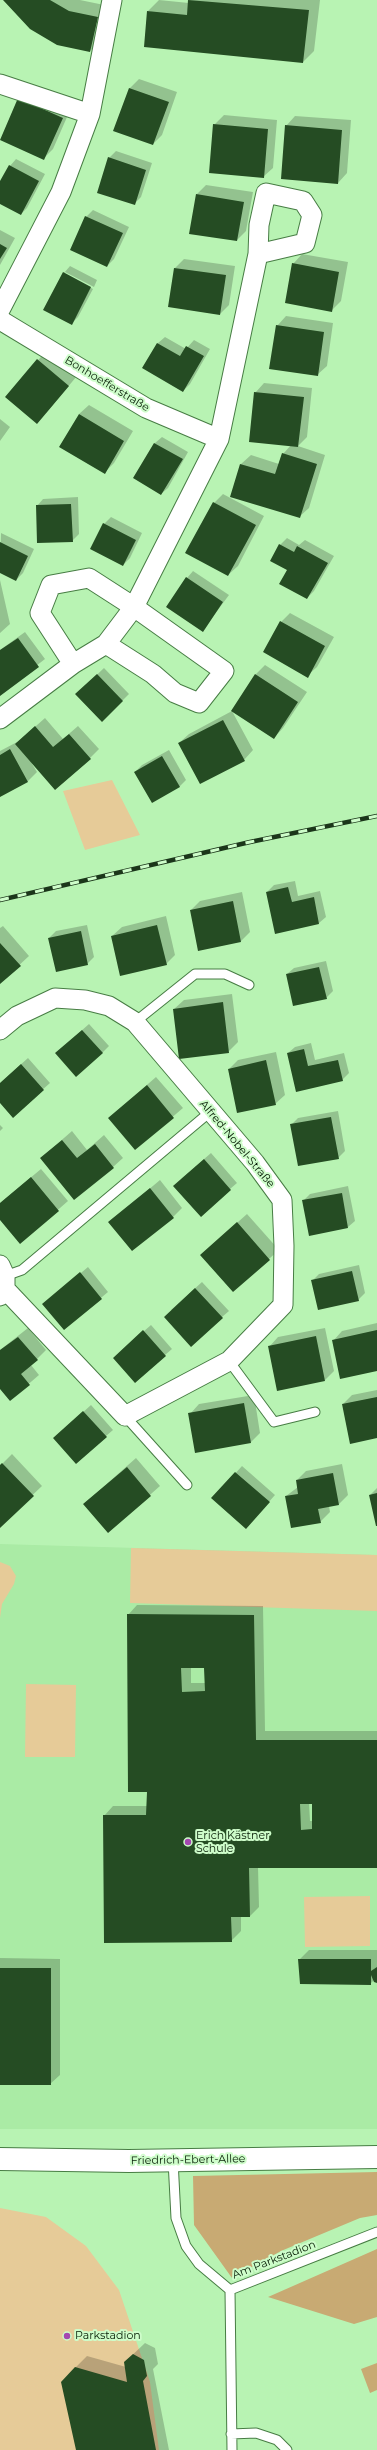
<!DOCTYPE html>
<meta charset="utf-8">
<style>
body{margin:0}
canvas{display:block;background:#b8f3b3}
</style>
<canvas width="377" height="2450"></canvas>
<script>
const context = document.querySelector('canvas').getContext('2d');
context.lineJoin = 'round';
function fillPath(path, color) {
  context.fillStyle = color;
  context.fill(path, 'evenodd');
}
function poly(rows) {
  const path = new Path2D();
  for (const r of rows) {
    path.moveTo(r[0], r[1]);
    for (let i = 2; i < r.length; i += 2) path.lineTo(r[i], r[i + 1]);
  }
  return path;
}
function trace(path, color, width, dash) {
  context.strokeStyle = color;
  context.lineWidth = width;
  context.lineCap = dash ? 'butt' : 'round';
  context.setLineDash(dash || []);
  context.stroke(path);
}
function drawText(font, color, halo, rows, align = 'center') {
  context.font = font + ' Montserrat,sans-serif';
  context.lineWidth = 4;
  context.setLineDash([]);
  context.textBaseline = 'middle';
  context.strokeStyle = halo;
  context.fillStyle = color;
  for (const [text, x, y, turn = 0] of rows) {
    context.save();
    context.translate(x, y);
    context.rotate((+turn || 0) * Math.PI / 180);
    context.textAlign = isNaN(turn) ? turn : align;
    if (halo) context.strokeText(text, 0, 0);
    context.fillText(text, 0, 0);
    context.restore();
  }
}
const built = poly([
 [0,1544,377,1555,377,2129,0,2129]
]);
const green = poly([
 [112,780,140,835,85,850,63,791],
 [131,1548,377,1555,377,1611,130,1603],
 [0,1562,10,1566,16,1576,14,1584,2,1604,0,1618],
 [26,1684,76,1685,75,1757,25,1757],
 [370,1896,370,1946,305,1947,304,1897],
 [0,2208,46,2217,86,2246,119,2290,150,2382,159,2450,0,2450]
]);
const forest = poly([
 [377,2172,377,2215,360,2218,281,2251,232,2278,194,2225,193,2176],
 [377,2249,377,2317,354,2324,268,2297],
 [377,2363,377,2390,370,2393,361,2369]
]);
const shadow = poly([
 [4,0,80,0,109,6,101,40,90,51,31,28],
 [159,0,189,3,189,0,320,0,314,51,303,62,148,11],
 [139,79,177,92,162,135,153,144,115,130,130,88],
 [28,89,71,108,53,149,44,158],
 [224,115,277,120,273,168,263,177,214,125],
 [295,116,351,120,347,173,338,183,286,126],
 [116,151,152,163,141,197,134,204,109,158],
 [16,159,45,174,27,208,21,214,0,203,0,184,10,166],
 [206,185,253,192,246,231,237,240,197,194],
 [93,210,129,227,114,259,107,266,86,217],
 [0,230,15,238,0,265],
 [302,254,348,262,341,301,331,311,293,264],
 [184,259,235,266,229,305,220,314,169,306,175,268],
 [70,266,97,280,94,287,65,272,65,274,93,289,78,317,71,324,64,273],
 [286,316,333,323,327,366,317,375,277,326],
 [165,337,186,349,194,340,210,349,190,384,183,391,144,368,158,343],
 [47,351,77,376,46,413,38,360],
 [264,383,312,388,307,437,298,446,325,455,309,508,299,517,231,496,241,464,251,455,279,464,283,454,291,445,255,393],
 [89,405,133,431,114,463,105,472,79,414],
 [0,419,10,427,0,441],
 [162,437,188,452,168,488,161,494,134,478,155,443],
 [223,494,264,516,238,566,228,575,214,503],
 [78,497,79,534,72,541,37,506,43,499],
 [111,517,142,533,130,558,123,565,104,524],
 [1,533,34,549,23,573,16,580,0,572],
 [287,538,299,545,305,540,334,556,314,591,307,598,288,570,280,545],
 [193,571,229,595,203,630,187,578],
 [0,580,10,624,0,633],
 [290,613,334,637,317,667,307,676,281,622],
 [25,632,45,659,0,694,0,650],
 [265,665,307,692,283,728,274,738,256,674],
 [104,668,129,694,102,721,83,688],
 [232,711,253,750,244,760,179,743,189,734],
 [45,718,63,739,78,726,99,749,90,758,31,762,37,772,27,782,0,796,0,751,19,741],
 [169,750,186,780,179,787,135,772,142,765],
 [295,881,298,896,320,891,326,917,319,923,276,933,267,892,274,885],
 [242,892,250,932,241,941,199,949,191,910,200,901],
 [166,916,175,955,166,964,112,936,122,927],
 [87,925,94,957,87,964,49,938,56,931],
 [3,926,29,956,0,983,0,928],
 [326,961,333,991,326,998,287,974,294,968],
 [232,994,238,1042,228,1052,174,1009,184,1000],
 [89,1024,109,1046,102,1053,63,1047],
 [311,1043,315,1060,344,1053,349,1073,342,1080,297,1090,288,1053,295,1047],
 [276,1052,285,1095,275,1104,229,1069,238,1060],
 [28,1058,50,1083,13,1116,0,1101,0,1083],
 [156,1077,183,1108,135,1149,109,1118],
 [338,1111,345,1151,338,1158,291,1125,298,1118],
 [0,1125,3,1128,0,1131],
 [72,1131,87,1150,104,1135,123,1158,113,1167,41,1158],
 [211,1153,237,1183,230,1189,181,1179],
 [41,1169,68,1201,20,1243,0,1219,0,1203],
 [160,1180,182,1208,173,1217,110,1222],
 [348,1186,355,1221,348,1227,304,1200,310,1194],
 [247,1214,279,1250,233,1291,211,1246],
 [359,1265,365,1293,358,1300,312,1281,319,1274],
 [88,1267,108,1292,64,1329,44,1304],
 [202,1282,229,1311,222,1317,171,1310],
 [377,1323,377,1369,333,1341,342,1331],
 [151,1325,172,1349,165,1355,121,1351],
 [28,1328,46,1350,31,1365,39,1375,10,1400,0,1387,0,1350],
 [325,1328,334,1371,325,1380,269,1347,278,1337],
 [377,1390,377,1437,343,1404,352,1395],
 [254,1395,260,1433,251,1442,196,1452,190,1414,199,1404],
 [91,1405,113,1430,106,1436,61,1432],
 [12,1454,42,1486,0,1526,0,1466],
 [136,1458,160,1486,108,1532,84,1504],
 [342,1464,348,1495,339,1504,329,1506,330,1512,320,1522,286,1496,298,1487,297,1480,306,1471],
 [242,1466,275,1495,252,1521,213,1498],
 [377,1488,377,1525,370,1495],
 [137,1605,263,1606,265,1731,377,1731,377,1867,258,1867,259,1907,250,1916,241,1916,241,1931,231,1941,104,1816,113,1806,148,1806,148,1791,128,1615],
 [191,1667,205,1667,206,1683,191,1683],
 [309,1803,313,1803,313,1821,310,1821],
 [309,1950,377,1950,377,1981,375,1979,370,1984,300,1959],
 [0,1958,60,1959,60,2075,50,2084,0,2084],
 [145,2343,155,2348,158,2364,153,2369,169,2450,77,2450,75,2368,87,2356,126,2367,125,2362]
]);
const building = poly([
 [3,0,50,0,69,11,98,17,90,52,57,45,30,29],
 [188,0,309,10,303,63,144,47,147,11,187,15],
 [129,88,169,102,153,145,113,131],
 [18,98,63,118,44,160,0,140],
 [213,124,268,129,264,178,209,173],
 [285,125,342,130,338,184,281,179],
 [108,157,146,170,135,205,97,193],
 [9,165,39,181,21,215,0,204,0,181],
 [196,194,244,202,237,241,189,234],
 [85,216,123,233,107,267,70,250],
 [0,244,7,248,0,259],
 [292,263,339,272,332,312,285,303],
 [174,268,226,275,220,315,168,307],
 [63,272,91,287,72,325,43,310],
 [276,325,324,332,318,376,269,369],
 [157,343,180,356,186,346,204,356,183,392,142,368],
 [37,359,69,386,37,424,5,397],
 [254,392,304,397,298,447,249,442],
 [79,414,124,441,105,474,59,447],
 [154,443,183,459,161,495,133,478],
 [282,453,317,464,300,518,230,497,240,464,275,474],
 [213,502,256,525,228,576,185,553],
 [71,504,73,542,37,543,36,505],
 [103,523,136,540,123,566,90,549],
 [0,542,28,556,16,581,0,573],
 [279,544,294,552,297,546,328,563,307,599,279,584,287,570,270,561],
 [186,577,223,602,203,632,166,607],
 [280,621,325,646,308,678,263,652],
 [18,638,39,667,0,696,0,650],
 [97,674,123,701,102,722,75,694],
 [255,674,298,702,274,739,231,711],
 [223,720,245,761,200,784,178,743],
 [35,726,53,747,69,734,91,759,55,790,15,744],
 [10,749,28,782,0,797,0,755],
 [162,756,180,787,152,803,134,772],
 [288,887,292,902,314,897,319,924,275,934,266,892],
 [233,901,241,942,198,951,190,910],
 [157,925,167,965,120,976,111,936],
 [81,931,88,965,56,972,48,938],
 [0,943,21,966,0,984],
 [319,967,327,999,293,1006,286,974],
 [223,1002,229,1053,179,1059,173,1009],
 [82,1030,103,1053,76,1077,55,1053],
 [304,1049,308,1066,338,1060,343,1081,296,1092,287,1053],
 [266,1060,276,1105,237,1113,228,1069],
 [21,1064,44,1090,13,1118,0,1103,0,1083],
 [147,1085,174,1118,135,1150,108,1118],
 [331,1117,339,1159,298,1166,290,1124],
 [62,1140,77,1158,95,1144,114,1168,74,1200,40,1158],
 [204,1159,231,1190,201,1217,173,1186],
 [31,1177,59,1211,20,1244,0,1220,0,1203],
 [150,1188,174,1218,132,1251,108,1222],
 [342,1193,348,1228,309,1236,302,1200],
 [237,1222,270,1260,233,1292,200,1255],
 [352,1271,359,1301,318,1310,311,1280],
 [80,1272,102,1299,64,1330,42,1304],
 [195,1288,223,1318,191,1347,164,1317],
 [143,1330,166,1356,135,1383,113,1358],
 [377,1330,377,1371,340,1379,332,1340],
 [316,1336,325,1381,277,1391,268,1346],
 [18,1337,38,1360,21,1374,30,1385,10,1401,0,1389,0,1350],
 [377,1397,377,1438,350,1444,342,1404],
 [244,1403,251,1443,195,1453,188,1413],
 [83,1411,107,1437,76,1464,53,1438],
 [2,1463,34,1496,0,1528,0,1465],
 [127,1467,151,1496,108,1533,83,1504],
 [235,1472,270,1502,246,1529,211,1498],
 [333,1473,339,1505,318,1509,321,1523,291,1528,285,1496,298,1494,296,1480],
 [377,1493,377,1526,376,1526,369,1495],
 [127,1614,254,1615,256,1740,377,1740,377,1868,249,1868,250,1917,231,1917,232,1942,104,1943,103,1815,146,1815,147,1792,128,1792],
 [181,1668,204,1668,205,1691,182,1692],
 [300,1804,312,1804,312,1829,301,1830],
 [298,1959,371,1959,371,1971,377,1967,377,1983,374,1982,371,1975,371,1985,300,1984],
 [0,1968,51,1968,51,2085,0,2085],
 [133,2354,144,2360,147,2376,143,2381,156,2450,76,2450,61,2382,75,2367,127,2382,124,2362]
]);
const lane = poly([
 [135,1022,195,974,225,974,249,985],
 [5,1276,22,1270,210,1112],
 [229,1361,274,1422,315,1412],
 [125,1416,187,1485],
 [173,2160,176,2218,186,2246,199,2264,230,2290,377,2232],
 [230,2290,232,2450],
 [231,2434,256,2433,277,2440,287,2450]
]);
const street = poly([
 [0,84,90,114],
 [0,310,61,192,90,114,112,0],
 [0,320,146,408,219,439],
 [106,644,134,607,219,439,258,254,305,243,312,215,303,201,266,193,259,225,258,254],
 [0,719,73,664,106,644,153,674,175,693,199,703,224,671,134,607,89,578,51,585,40,613,73,664],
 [0,1030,17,1016,55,998,85,1000,109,1006,135,1022,255,1163,282,1200,284,1246,283,1305,229,1361,125,1416,5,1289],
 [0,1265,5,1276,5,1289,0,1296]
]);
const secondary = poly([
 [0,2159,129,2161,377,2157]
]);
const rail = poly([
 [0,900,250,842,377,816]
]);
const markers = [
 [188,1842,4,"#a447b0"],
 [67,2336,4,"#a447b0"]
];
const streetNames = [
 ["Bonhoefferstraße",107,384,31],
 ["Alfred-Nobel-Straße",237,1144,50],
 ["Friedrich-Ebert-Allee",188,2160,-1],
 ["Am Parkstadion",274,2260,-21]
];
const poiNames = [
 ["Erich Kästner",196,1836],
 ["Schule",196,1849],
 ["Parkstadion",75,2336]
];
fillPath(built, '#aaeba5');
fillPath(green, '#e6cb98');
fillPath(forest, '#c8aa73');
fillPath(shadow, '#0003');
fillPath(building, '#254c23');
trace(lane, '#477d44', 11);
trace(street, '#477d44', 21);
trace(secondary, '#477d44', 24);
trace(lane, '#fff', 9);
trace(street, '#fff', 19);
trace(secondary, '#fff', 22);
trace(rail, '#1b361a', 4.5);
trace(rail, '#cefdca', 3, [9]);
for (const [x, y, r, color] of markers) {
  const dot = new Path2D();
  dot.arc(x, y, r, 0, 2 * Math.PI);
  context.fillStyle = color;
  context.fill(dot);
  trace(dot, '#cefdca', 1.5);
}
drawText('11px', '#071e06', '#cefdca', streetNames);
drawText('11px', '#071e06', '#cefdca', poiNames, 'left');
</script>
